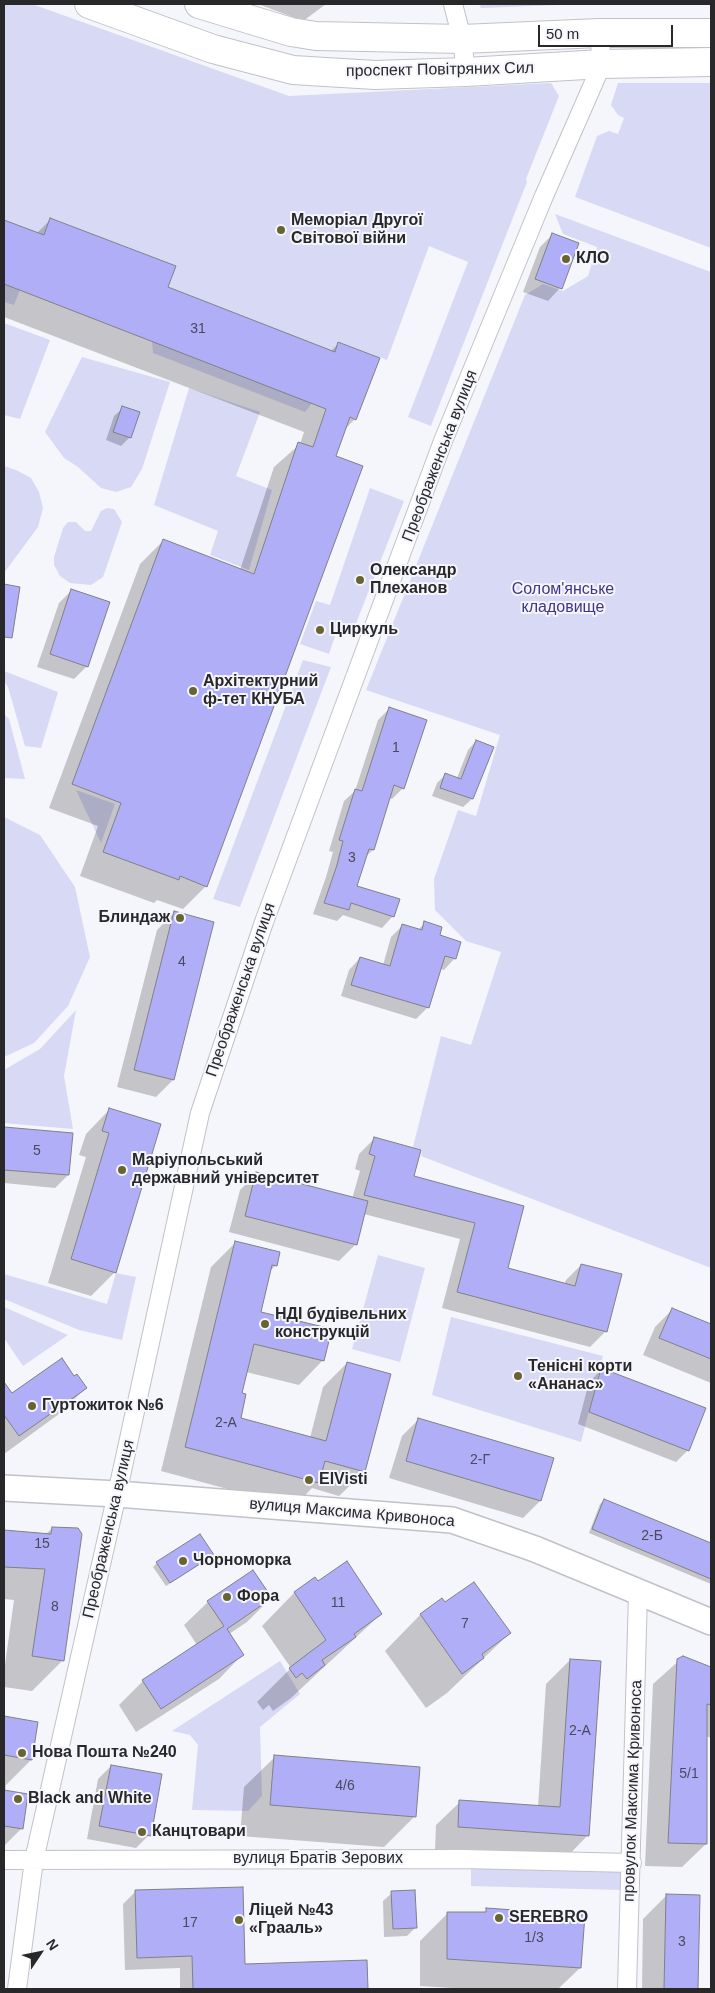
<!DOCTYPE html>
<meta charset="utf-8">
<style>
body{margin:0}
#map{position:relative;width:715px;height:1993px;overflow:hidden;background:#f5f5fc;font-family:Arial,sans-serif}
canvas{display:block}
.frame{position:absolute;inset:0;border:5px solid #28282b;pointer-events:none}
.north{position:absolute;left:15px;top:1928px;width:50px;height:50px;-webkit-text-stroke:4px #f5f5fc;paint-order:stroke;rotate:56deg;font-size:14px;font-weight:700;line-height:20px;text-align:center;color:#28282b}
.north::after{content:'';display:block;margin:auto;width:18px;height:22px;background:#28282b;clip-path:polygon(50% 0,100% 100%,50% 72%,0 100%)}
.scale{position:absolute;left:538px;top:25px;width:135px;height:22px;box-sizing:border-box;border:2px solid #28282b;border-top:0;padding-left:6px;font-size:15px;line-height:18px;white-space:nowrap;color:#28282b;-webkit-text-stroke:4px #f5f5fc;paint-order:stroke}
</style>
<div id="map">
<canvas width="715" height="1993"></canvas>
<div class="frame"></div>
<div class="north">N</div>
<div class="scale">50 m</div>
</div>
<script>
const context = document.querySelector('canvas').getContext('2d');
context.lineJoin = 'round';
function fillPath(path, color) {
  context.fillStyle = color;
  context.fill(path, 'evenodd');
}
function poly(rows) {
  const path = new Path2D();
  for (const r of rows) {
    path.moveTo(r[0], r[1]);
    for (let i = 2; i < r.length; i += 2) path.lineTo(r[i], r[i + 1]);
  }
  return path;
}
function trace(path, color, width, dash) {
  context.strokeStyle = color;
  context.lineWidth = width;
  context.lineCap = dash ? 'butt' : 'round';
  context.setLineDash(dash || []);
  context.stroke(path);
}
function drawText(font, color, halo, rows, align = 'center') {
  context.font = font + ' Arial,sans-serif';
  context.lineWidth = 4;
  context.setLineDash([]);
  context.textBaseline = 'middle';
  context.strokeStyle = halo;
  context.fillStyle = color;
  for (const [text, x, y, turn = 0] of rows) {
    context.save();
    context.translate(x, y);
    context.rotate((+turn || 0) * Math.PI / 180);
    context.textAlign = isNaN(turn) ? turn : align;
    if (halo) context.strokeText(text, 0, 0);
    context.fillText(text, 0, 0);
    context.restore();
  }
}
const green = poly([
 [4,4,32,4,289,96,551,83,559,96,526,179,527,182,431,426,408,417,468,262,429,246,387,360,339,342,335,352,168,287,176,266,51,218,44,235,4,220],
 [479,4,585,4,481,8],
 [618,83,711,83,711,248,575,197,597,136,609,131,618,134,624,118,618,115,611,105],
 [555,214,711,272,711,1268,421,1156,422,1150,413,1147,441,1036,471,1045,501,952,466,941,435,910,434,879,458,810,476,816,500,735,366,690,525,295,543,284,563,291,588,276,597,247,563,234],
 [4,284,20,290,14,305,4,302],
 [4,323,50,340,20,419,4,415],
 [152,341,312,403,305,412,153,353],
 [82,357,170,382,142,469,131,487,116,492,101,488,78,467,64,458,45,432],
 [189,388,260,412,236,476,272,490,249,570,210,555,218,531,154,505],
 [4,466,16,470,31,478,39,492,43,508,38,527,4,573],
 [370,488,404,501,353,631,338,627,329,654,300,644,316,601,330,605],
 [107,508,114,509,122,522,103,577,91,585,70,583,60,576,54,565,54,557,63,528,68,522,76,522,85,531,91,531,101,511],
 [303,660,331,667,240,907,213,899],
 [4,671,58,692,41,748,25,746,8,687,4,681],
 [4,714,9,719,25,779,4,778],
 [76,790,115,804,101,843],
 [4,817,40,835,75,887,90,957,68,1006,34,1043,4,1057],
 [76,1010,64,1076,73,1129,4,1123,4,1070,40,1049],
 [378,1255,425,1268,400,1362,352,1349],
 [116,1273,136,1277,122,1340,79,1330,4,1299,4,1274,107,1304],
 [4,1307,68,1335,23,1366,4,1338],
 [451,1317,603,1356,581,1442,432,1395],
 [280,1661,300,1694,260,1727,262,1796,248,1811,192,1810,198,1745,190,1735,172,1731],
 [471,1865,622,1869,621,1890,471,1886]
]);
const shadow = poly([
 [258,4,326,4,303,21],
 [51,219,167,288,331,351,339,343,355,419,343,431,206,886,183,909,157,900,154,903,80,876,98,826,49,808,140,564,163,541,240,570,274,467,300,444,304,432,4,317,4,221,36,234],
 [553,234,560,288,548,301,523,292,540,247],
 [123,408,130,437,121,446,106,440,114,416],
 [72,590,87,666,74,679,37,667,59,603],
 [389,709,403,788,392,799,389,798,373,850,364,858,355,886,393,916,382,928,343,915,337,921,313,914,326,877,333,852,329,851,344,801,355,791,378,720],
 [476,741,493,747,472,799,463,807,432,796,437,783,446,774,457,778,468,750],
 [174,913,173,1080,156,1097,117,1087,157,930],
 [425,923,455,958,444,970,440,969,428,1007,416,1019,341,996,349,970,360,958,383,965,391,937,403,925,418,930],
 [109,1110,159,1125,114,1273,91,1296,48,1283,86,1157,79,1155,86,1134],
 [4,1128,71,1134,68,1175,55,1188,4,1183],
 [375,1138,412,1177,523,1207,506,1269,564,1285,566,1280,581,1265,606,1331,590,1347,442,1308,460,1239,364,1214,356,1244,339,1261,229,1232,240,1190,257,1174,352,1199,360,1171,355,1169,359,1154],
 [235,1243,276,1265,269,1272,260,1313,323,1360,299,1385,246,1372,241,1394,240,1419,310,1438,323,1387,347,1363,364,1472,339,1496,312,1488,294,1507,161,1471,211,1267],
 [672,1310,711,1326,711,1383,643,1355,655,1327],
 [601,1370,688,1450,676,1462,578,1424,589,1382],
 [74,1378,86,1388,59,1414,4,1454,4,1384,12,1395],
 [419,1419,540,1501,523,1518,389,1478,402,1436],
 [604,1500,711,1545,711,1584,589,1533,600,1504],
 [52,1528,63,1660,32,1691,4,1687,4,1672,14,1600,4,1599,4,1533,45,1535],
 [208,1559,166,1586,153,1567,157,1563],
 [315,1579,317,1583,381,1614,291,1698,273,1711,269,1705,263,1710,257,1702,291,1668,262,1626,294,1593],
 [271,1598,247,1622,229,1634,242,1655,219,1679,136,1732,119,1705,143,1681,197,1645,184,1625,208,1602],
 [442,1600,445,1604,510,1633,447,1693,426,1708,385,1651,420,1615],
 [683,1657,711,1669,711,1738,706,1736,706,1844,682,1867,645,1866,653,1684],
 [570,1660,587,1836,564,1860,435,1851,436,1825,460,1802,538,1807,546,1684],
 [4,1717,37,1723,31,1760,6,1785,5,1792,22,1828,4,1846],
 [275,1757,415,1816,384,1847,240,1836,244,1787],
 [111,1766,149,1835,136,1848,87,1839,98,1779],
 [136,1891,244,1965,366,1962,367,1989,180,1989,180,1968,125,1970,123,1904],
 [392,1893,415,1928,407,1936,384,1937,383,1901],
 [667,1895,699,1896,697,1989,642,1989,643,1919],
 [487,1910,580,1968,558,1989,469,1989,420,1986,420,1941,447,1914,483,1913]
]);
const building = poly([
 [50,218,176,266,168,287,335,352,338,342,380,358,356,420,350,417,336,456,363,466,207,887,180,876,179,880,103,852,121,803,72,784,163,539,254,574,298,442,313,447,326,409,4,284,4,220,44,235,50,218],
 [552,233,579,243,562,289,535,279,552,233],
 [122,406,140,412,131,438,113,432,122,406],
 [4,584,20,587,12,638,4,637,4,584],
 [71,589,110,602,88,667,50,654,71,589],
 [389,707,427,720,404,789,394,785,374,850,369,849,357,886,400,899,394,917,351,903,349,910,324,903,337,865,343,841,339,840,355,789,362,791,389,707],
 [476,740,494,747,473,799,440,788,445,773,461,779,476,740],
 [174,911,214,922,174,1080,134,1070,174,911],
 [424,921,442,927,440,935,461,942,456,959,445,956,429,1008,351,985,360,957,390,966,402,924,422,930,424,921],
 [109,1108,161,1124,116,1273,71,1259,109,1133,102,1131,109,1108],
 [4,1127,73,1133,69,1175,4,1170,4,1127],
 [374,1137,421,1150,414,1176,524,1206,508,1268,575,1286,581,1264,622,1274,607,1332,457,1292,475,1223,364,1195,375,1156,369,1154,374,1137],
 [256,1172,368,1201,357,1245,245,1216,256,1172],
 [235,1241,280,1252,277,1266,272,1265,261,1312,332,1329,324,1361,254,1344,242,1393,246,1394,241,1418,326,1441,347,1362,391,1374,365,1472,325,1461,319,1483,185,1447,235,1241],
 [672,1308,711,1324,711,1359,659,1338,672,1308],
 [62,1358,74,1376,77,1374,87,1388,19,1436,4,1415,4,1382,12,1393,62,1358],
 [601,1368,706,1408,689,1451,589,1412,601,1368],
 [418,1418,554,1458,541,1501,406,1461,418,1418],
 [604,1499,711,1543,711,1579,592,1529,604,1499],
 [52,1527,78,1528,82,1534,64,1661,32,1656,45,1569,4,1567,4,1530,51,1534,52,1527],
 [200,1534,214,1555,170,1583,156,1562,200,1534],
 [347,1561,382,1614,354,1634,356,1637,322,1660,325,1665,307,1679,302,1673,296,1678,289,1668,326,1640,294,1592,315,1577,318,1581,347,1561],
 [253,1570,272,1598,227,1629,244,1655,161,1709,142,1680,224,1626,207,1601,253,1570],
 [474,1582,511,1633,482,1654,484,1658,462,1674,420,1614,442,1598,445,1602,474,1582],
 [683,1656,711,1667,711,1705,707,1704,707,1844,668,1843,677,1659,683,1656],
 [570,1659,601,1661,589,1836,458,1827,459,1800,560,1807,570,1659],
 [4,1716,38,1722,32,1760,4,1755,4,1716],
 [274,1755,420,1767,416,1817,270,1805,274,1755],
 [111,1765,162,1774,151,1836,99,1826,111,1765],
 [4,1790,28,1794,23,1829,4,1826,4,1790],
 [243,1887,245,1964,367,1960,368,1989,193,1989,192,1956,137,1958,135,1890,243,1887],
 [415,1890,417,1928,393,1929,391,1891,415,1890],
 [666,1894,700,1895,698,1989,664,1989,666,1894],
 [486,1908,585,1915,581,1968,447,1959,447,1912,486,1912,486,1908]
]);
const street = poly([
 [453,4,462,39,466,72],
 [4,1860,463,1859,632,1863],
 [17,1989,34,1860,117,1494,200,1113,264,922,443,441,544,196,602,64,599,33],
 [627,1989,638,1593]
]);
const secondary = poly([
 [4,1488,117,1494,452,1520,535,1549,711,1622]
]);
const primary = poly([
 [89,4,213,49,293,70,375,75,466,72,602,64,711,62],
 [199,4,291,32,316,36,462,39,599,33,711,33]
]);
const markers = [
 [281,230,5,"#686431"],
 [566,259,5,"#686431"],
 [360,580,5,"#686431"],
 [320,630,5,"#686431"],
 [193,691,5,"#686431"],
 [180,918,5,"#686431"],
 [122,1170,5,"#686431"],
 [265,1324,5,"#686431"],
 [518,1376,5,"#686431"],
 [32,1406,5,"#686431"],
 [309,1480,5,"#686431"],
 [183,1561,5,"#686431"],
 [227,1597,5,"#686431"],
 [22,1753,5,"#686431"],
 [18,1799,5,"#686431"],
 [142,1832,5,"#686431"],
 [499,1918,5,"#686431"],
 [239,1920,5,"#686431"]
];
const numberNames = [
 ["31",198,329],
 ["1",396,748],
 ["3",352,858],
 ["4",182,962],
 ["5",37,1151],
 ["2-А",226,1423],
 ["2-Г",480,1460],
 ["2-Б",652,1536],
 ["15",42,1544],
 ["11",338,1603],
 ["8",55,1607],
 ["7",465,1624],
 ["2-А",580,1731],
 ["5/1",689,1774],
 ["4/6",345,1786],
 ["17",190,1923],
 ["1/3",534,1938],
 ["3",682,1942]
];
const streetNames = [
 ["проспект Повітряних Сил",440,70,-1],
 ["Преображенська вулиця",440,456,-69],
 ["Преображенська вулиця",241,990,-71],
 ["вулиця Максима Кривоноса",352,1513,5],
 ["Преображенська вулиця",109,1529,-77],
 ["провулок Максима Кривоноса",633,1791,-88],
 ["вулиця Братів Зерових",318,1859]
];
const poiNames = [
 ["Меморіал Другої",291,221],
 ["Світової війни",291,239],
 ["КЛО",576,259],
 ["Олександр",370,571],
 ["Плеханов",370,589],
 ["Циркуль",330,630],
 ["Архітектурний",203,682],
 ["ф-тет КНУБА",203,700],
 ["Блиндаж",170,918,"right"],
 ["Маріупольський",132,1161],
 ["державний університет",132,1179],
 ["НДІ будівельних",275,1315],
 ["конструкцій",275,1333],
 ["Тенісні корти",528,1367],
 ["«Ананас»",528,1385],
 ["Гуртожиток №6",42,1406],
 ["ElVisti",319,1480],
 ["Чорноморка",193,1561],
 ["Фора",237,1597],
 ["Нова Пошта №240",32,1753],
 ["Black and White",28,1799],
 ["Канцтовари",152,1832],
 ["Ліцей №43",249,1911],
 ["«Грааль»",249,1929],
 ["SEREBRО",509,1918]
];
const parkNames = [
 ["Солом'янське",563,590],
 ["кладовище",563,608]
];
fillPath(green, '#d8d9f5');
fillPath(shadow, '#0003');
fillPath(building, '#afaef6');
trace(building, '#808086', 1);
trace(street, '#c1c2c8', 20);
trace(secondary, '#c1c2c8', 28);
trace(primary, '#c1c2c8', 30);
trace(street, '#fff', 18);
trace(secondary, '#fff', 25);
trace(primary, '#fff', 28);
for (const [x, y, r, color] of markers) {
  const dot = new Path2D();
  dot.arc(x, y, r, 0, 2 * Math.PI);
  context.fillStyle = color;
  context.fill(dot);
  trace(dot, '#f5f5fc', 2);
}
drawText('14px', '#4a4a5e', null, numberNames);
drawText('16px', '#28282b', '#f5f5fc', streetNames);
drawText('bold 16px', '#28282b', '#f5f5fc', poiNames, 'left');
drawText('16px', '#403587', '#f5f5fc', parkNames);
</script>
